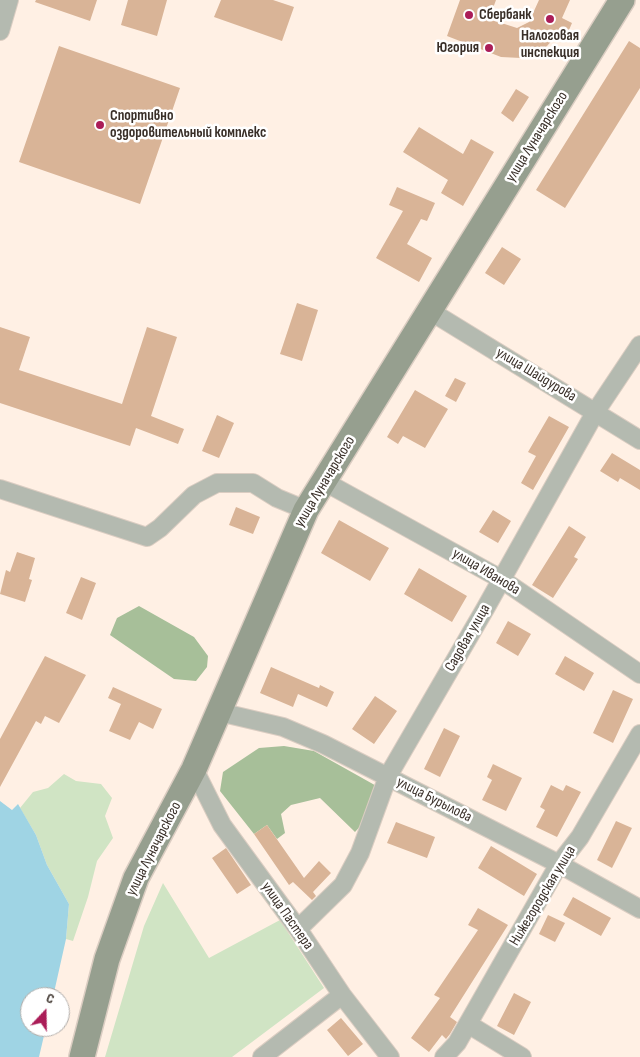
<!DOCTYPE html>
<meta charset="utf-8">
<style>
body{margin:0}
#map{position:relative;width:640px;height:1057px;overflow:hidden;background:#fff0e4;font-family:"Sofia Sans Condensed",sans-serif}
canvas{display:block}
.north{position:absolute;left:20px;top:987px;width:50px;height:50px;box-sizing:border-box;background:#fff;border:1px solid #b0aca9;border-radius:50%;rotate:21deg;font-size:14px;font-weight:700;line-height:20px;text-align:center;color:#392f28}
.north::after{content:'';display:block;margin:auto;width:18px;height:22px;background:#ab1d58;clip-path:polygon(50% 0,100% 100%,50% 72%,0 100%)}
</style>
<div id="map">
<canvas width="640" height="1057"></canvas>
<div class="north">С</div>
</div>
<script>
const context = document.querySelector('canvas').getContext('2d');
context.lineJoin = 'round';
function fillPath(path, color) {
  context.fillStyle = color;
  context.fill(path, 'evenodd');
}
function poly(rows) {
  const path = new Path2D();
  for (const r of rows) {
    path.moveTo(r[0], r[1]);
    for (let i = 2; i < r.length; i += 2) path.lineTo(r[i], r[i + 1]);
  }
  return path;
}
function trace(path, color, width, dash) {
  context.strokeStyle = color;
  context.lineWidth = width;
  context.lineCap = dash ? 'butt' : 'round';
  context.setLineDash(dash || []);
  context.stroke(path);
}
function drawText(font, color, halo, rows, align = 'center') {
  context.font = font + ' "Sofia Sans Condensed",sans-serif';
  context.lineWidth = 5;
  context.setLineDash([]);
  context.textBaseline = 'middle';
  context.strokeStyle = halo;
  context.fillStyle = color;
  for (const [text, x, y, turn = 0] of rows) {
    context.save();
    context.translate(x, y);
    context.rotate((+turn || 0) * Math.PI / 180);
    context.textAlign = isNaN(turn) ? turn : align;
    if (halo) context.strokeText(text, 0, 0);
    context.fillText(text, 0, 0);
    context.restore();
  }
}
const green = poly([
 [64,774,76,781,101,784,112,798,105,816,113,838,97,861,88,897,73,941,66,939,69,904,47,865,36,835,20,808,33,792,48,788],
 [163,883,209,958,280,920,324,988,232,1057,105,1057,144,926]
]);
const forest = poly([
 [139,606,194,637,208,656,207,667,196,681,174,679,110,635,117,618],
 [284,746,314,751,380,788,375,810,355,832,320,798,291,805,281,814,285,833,277,839,267,825,254,834,220,791,223,772,259,748]
]);
const water = poly([
 [0,801,12,810,18,804,36,835,47,865,69,904,66,939,53,997,30,997,30,1027,46,1027,39,1057,0,1057]
]);
const building = poly([
 [36,0,97,0,90,21,35,2],
 [128,0,167,0,157,36,121,25],
 [221,0,273,0,294,7,282,41,214,17],
 [460,0,496,0,489,19,517,28,529,22,539,0,570,0,562,18,572,23,566,37,558,34,547,46,536,53,521,58,501,57,447,36],
 [629,41,640,48,640,88,565,208,536,190],
 [59,46,180,88,140,204,19,162],
 [516,89,529,97,513,122,501,113],
 [419,127,463,154,471,139,494,152,463,206,441,193,448,180,403,152],
 [397,187,435,203,427,221,421,219,407,244,432,258,419,282,376,258,403,211,389,205],
 [502,247,521,259,504,285,485,273],
 [297,303,318,310,302,361,280,354],
 [0,327,30,337,19,370,122,404,147,327,177,337,151,416,184,429,178,444,136,428,130,446,0,403],
 [455,378,466,383,456,402,445,396],
 [415,390,448,409,425,448,403,436,398,444,387,437],
 [217,415,234,423,219,458,202,451],
 [549,416,569,427,533,490,521,483,536,456,528,452],
 [612,453,640,470,640,490,620,478,618,482,600,471],
 [236,507,260,517,253,534,229,525],
 [493,510,511,521,498,543,479,532],
 [339,520,389,548,370,581,321,553],
 [569,526,586,537,574,557,578,559,553,598,532,585],
 [17,552,35,558,29,579,32,580,25,602,0,594,6,570,10,572],
 [419,568,467,596,452,622,404,594],
 [81,577,96,583,82,620,66,613],
 [508,621,531,634,518,656,496,643],
 [45,656,86,675,59,723,45,716,41,724,36,721,0,787,0,739],
 [565,656,594,673,584,691,555,674],
 [271,667,319,688,320,685,334,692,327,707,298,694,293,707,260,693],
 [113,687,162,709,153,729,139,722,130,740,109,731,121,704,108,698],
 [613,690,633,699,613,743,593,733],
 [375,696,397,711,374,744,352,729],
 [444,728,460,736,440,777,424,769],
 [493,764,522,778,506,811,482,800,492,780,487,777],
 [551,785,563,791,566,785,581,792,557,837,536,827,545,810,540,807],
 [616,821,632,828,612,868,597,860],
 [396,822,435,837,427,858,387,843],
 [267,825,304,878,319,861,331,873,313,892,316,896,312,900,293,882,289,885,254,834],
 [491,846,537,874,524,896,478,868],
 [226,848,251,885,237,894,212,858],
 [573,897,611,918,601,936,563,915],
 [478,908,508,925,450,1017,457,1022,450,1034,446,1039,442,1035,429,1052,411,1038,440,998,434,995,478,930,468,925],
 [548,915,565,923,555,942,539,934],
 [514,993,531,1002,514,1035,497,1026],
 [341,1018,363,1044,348,1056,327,1030]
]);
const street = poly([
 [0,31,9,0],
 [430,311,640,440],
 [325,482,501,579,640,674],
 [0,489,147,537,160,528,194,495,217,483,253,483,277,498,306,510],
 [219,712,283,727,323,744,559,864,640,909],
 [194,769,222,825,298,929,342,995,390,1057],
 [298,929,343,885,360,853,388,776,485,609,596,411,640,345],
 [468,1024,522,1057],
 [262,1057,342,995],
 [444,1057,457,1043,559,864,580,837,640,734]
]);
const secondary = poly([
 [82,1057,107,959,136,878,194,769,306,510,622,0]
]);
const markers = [
 [469,15,5,"#ab1d58"],
 [550,19,5,"#ab1d58"],
 [489,48,5,"#ab1d58"],
 [100,125,5,"#ab1d58"]
];
const poiNames = [
 ["Сбербанк",479,15],
 ["Налоговая",550,36,"center"],
 ["инспекция",550,53,"center"],
 ["Югория",479,48,"right"],
 ["Спортивно",110,116],
 ["оздоровительный комплекс",110,133]
];
const streetNames = [
 ["улица Луначарского",537,137,-58],
 ["улица Шайдурова",536,375,31],
 ["улица Луначарского",325,482,-59],
 ["улица Иванова",486,572,31],
 ["Садовая улица",468,638,-60],
 ["улица Бурылова",434,800,27],
 ["улица Луначарского",154,849,-63],
 ["Нижегородская улица",543,896,-59],
 ["улица Пастера",287,916,55]
];
fillPath(green, '#d0e4c4');
fillPath(forest, '#a7bf99');
fillPath(water, '#9fd4e4');
fillPath(building, '#d9b497');
trace(street, '#dbcdc2', 20);
trace(secondary, '#dbcdc2', 28);
trace(street, '#b4bab0', 18);
trace(secondary, '#969f8f', 25);
for (const [x, y, r, color] of markers) {
  const dot = new Path2D();
  dot.arc(x, y, r, 0, 2 * Math.PI);
  context.fillStyle = color;
  context.fill(dot);
  trace(dot, '#fff', 2);
}
drawText('bold 15px', '#392f28', '#fff', poiNames, 'left');
drawText('15px', '#392f28', '#fff', streetNames);
</script>
